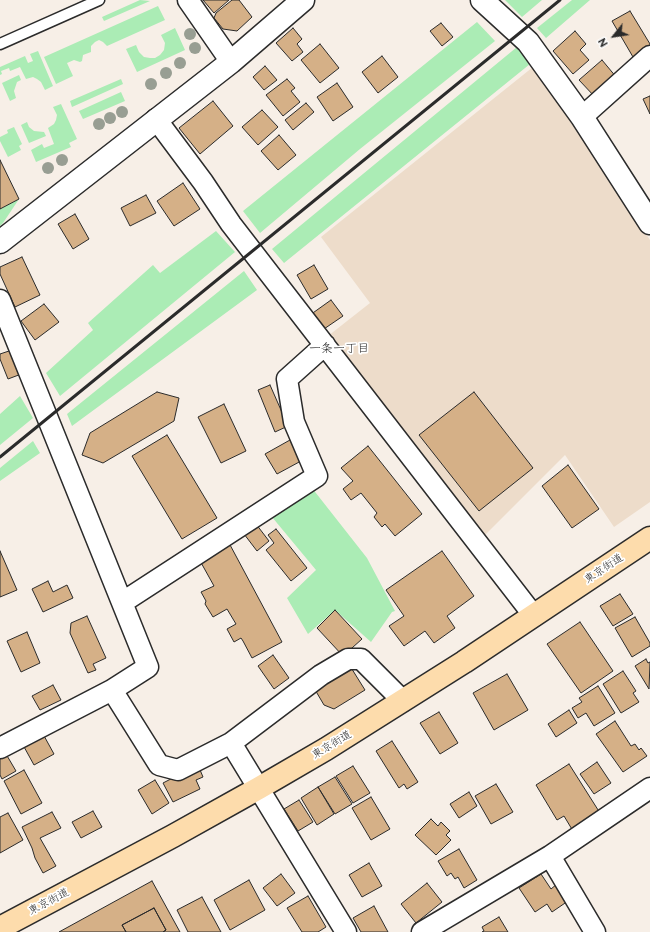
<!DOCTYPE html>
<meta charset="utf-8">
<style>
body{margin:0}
#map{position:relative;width:650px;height:932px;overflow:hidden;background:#f7efe7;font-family:"Balsamiq Sans",sans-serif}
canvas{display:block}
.north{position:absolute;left:594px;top:16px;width:40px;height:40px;-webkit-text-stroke:3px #fff;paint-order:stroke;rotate:240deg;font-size:11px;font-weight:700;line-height:16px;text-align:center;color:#2b2b2b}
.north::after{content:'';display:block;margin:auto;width:14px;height:18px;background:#2b2b2b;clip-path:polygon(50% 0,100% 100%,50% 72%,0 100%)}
</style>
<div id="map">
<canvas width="650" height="932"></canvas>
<div class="north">N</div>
</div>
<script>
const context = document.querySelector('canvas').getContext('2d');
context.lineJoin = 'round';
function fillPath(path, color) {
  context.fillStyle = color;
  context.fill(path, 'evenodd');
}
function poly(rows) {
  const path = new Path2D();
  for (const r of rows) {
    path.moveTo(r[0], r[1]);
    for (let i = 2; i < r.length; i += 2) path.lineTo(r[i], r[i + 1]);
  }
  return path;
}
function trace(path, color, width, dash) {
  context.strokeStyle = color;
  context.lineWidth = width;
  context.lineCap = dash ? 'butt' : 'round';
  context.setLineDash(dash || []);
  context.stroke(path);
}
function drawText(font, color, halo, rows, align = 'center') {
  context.font = font + ' "Balsamiq Sans","Klee One",sans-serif';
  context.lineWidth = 3.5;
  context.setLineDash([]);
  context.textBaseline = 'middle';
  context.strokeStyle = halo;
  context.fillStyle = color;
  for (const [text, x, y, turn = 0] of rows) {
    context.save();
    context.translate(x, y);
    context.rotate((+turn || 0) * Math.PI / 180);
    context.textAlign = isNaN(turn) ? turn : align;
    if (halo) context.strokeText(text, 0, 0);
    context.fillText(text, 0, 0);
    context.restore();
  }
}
const built = poly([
 [533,67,581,135,650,240,650,502,614,527,565,455,482,538,328,336,370,303,321,237]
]);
const green = poly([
 [140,0,150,1,104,21,102,17],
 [505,0,542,0,522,17],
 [572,0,590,0,546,38,537,28],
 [158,6,165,20,107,46,103,42,99,40,95,42,91,46,91,52,83,55,82,61,80,62,74,60,67,63,73,76,56,84,44,57],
 [477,22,495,41,360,149,260,233,243,211],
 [175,28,185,50,137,72,126,49,136,45,139,52,144,57,150,58,155,58,160,55,164,50,165,43,161,35],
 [517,47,530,64,284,263,272,249],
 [38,51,53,86,45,90,41,82,37,79,33,77,26,79,20,67,10,71,9,68,1,71,2,74,0,75,0,67,25,56,28,63,33,61,30,54],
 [19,75,21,80,17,82,14,91,16,98,10,101,2,83],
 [121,79,123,84,72,107,70,101],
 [121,92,125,101,83,119,79,111],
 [61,104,77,139,69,143,71,147,36,162,31,150,42,144,44,148,54,144,48,128,54,124,56,120,57,115,53,107],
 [27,122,29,127,34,131,44,132,46,136,29,143,21,125],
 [14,127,22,144,19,146,21,150,8,157,0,141,0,137,8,133,7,130],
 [19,199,3,223,0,226,0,209],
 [216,231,235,252,60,396,46,373,93,330,88,323,153,265,160,273],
 [244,271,257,290,72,426,67,414],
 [20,396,33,418,0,445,0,414],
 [33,441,40,453,0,481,0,468],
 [312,488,367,558,395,611,392,612,371,642,335,610,308,634,287,598,316,570,272,517]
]);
const building = poly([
 [203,0,229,0,214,13,203,0],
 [232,0,239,0,252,17,237,31,223,29,214,18,216,13,232,0],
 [630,11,650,44,650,47,633,57,612,21,630,11],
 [441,23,453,37,442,46,430,31,441,23],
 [293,28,302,39,297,44,303,52,292,61,276,43,293,28],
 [575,31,586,44,580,50,589,60,573,74,553,51,575,31],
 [320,44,339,68,320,83,301,60,320,44],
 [382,56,398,77,378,93,362,72,382,56],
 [602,60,617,78,595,97,579,80,602,60],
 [265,66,277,80,264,90,253,77,265,66],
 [287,79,295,88,291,91,300,102,283,116,266,95,287,79],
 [337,83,353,107,333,121,317,97,337,83],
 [650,96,650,114,643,99,650,96],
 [213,101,233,126,200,154,179,128,213,101],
 [306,103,314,112,293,130,285,120,306,103],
 [262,110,278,127,258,145,242,127,262,110],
 [279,135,296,155,278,170,261,151,279,135],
 [0,160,19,199,0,209,0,160],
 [183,183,200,209,174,226,157,201,183,183],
 [146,195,156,213,130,226,121,208,146,195],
 [75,214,89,239,73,249,58,224,75,214],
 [22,257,40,295,15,307,0,274,0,267,22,257],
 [314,265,328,289,311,299,297,275,314,265],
 [331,300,343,316,321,331,310,315,331,300],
 [44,304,59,322,35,340,21,321,44,304],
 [15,349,24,373,8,379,0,359,0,354,15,349],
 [270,385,288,426,275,432,258,390,270,385],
 [157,392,179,398,174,421,103,463,82,455,90,433,157,392],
 [474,392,533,468,479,511,419,435,474,392],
 [224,404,246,451,221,463,198,417,224,404],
 [167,435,217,518,182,539,132,456,167,435],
 [290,440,301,461,277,474,265,454,290,440],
 [368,446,422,514,395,536,385,524,382,527,374,517,377,513,361,493,351,500,343,489,353,481,341,468,368,446],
 [568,465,599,509,572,528,542,486,568,465],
 [256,524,269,541,257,551,244,534,256,524],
 [276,529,307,568,291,581,266,550,274,543,268,535,276,529],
 [229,543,282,642,252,658,243,641,241,638,234,642,227,629,236,624,227,609,213,617,205,604,206,601,201,592,214,586,199,559,229,543],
 [0,551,17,590,0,597,0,551],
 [442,551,474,596,447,616,455,628,434,643,425,631,404,646,389,626,404,616,386,590,442,551],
 [48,581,53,592,67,585,73,598,43,612,32,589,48,581],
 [620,594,633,614,613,626,600,606,620,594],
 [335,610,362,639,343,656,317,628,335,610],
 [87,616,106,658,93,664,96,670,88,673,70,633,71,623,87,616],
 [635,617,650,643,650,646,632,657,615,628,635,617],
 [580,622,613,671,581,693,547,644,580,622],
 [27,632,40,663,21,672,7,641,27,632],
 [273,655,289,678,274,689,258,666,273,655],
 [646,659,648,663,650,662,649,689,635,666,646,659],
 [350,666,365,690,334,709,324,705,314,688,350,666],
 [623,671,636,691,633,693,639,702,621,713,603,684,623,671],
 [507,674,528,710,494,730,473,693,507,674],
 [53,685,61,700,40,710,32,696,53,685],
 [598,686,615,713,594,726,586,713,578,718,572,708,582,702,579,698,598,686],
 [569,710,577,723,556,737,548,724,569,710],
 [439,712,458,743,440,754,420,723,439,712],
 [615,721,631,746,635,744,639,750,641,748,647,756,623,772,596,734,615,721],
 [43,734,54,754,34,765,23,745,43,734],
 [392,741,418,782,407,789,404,784,399,788,376,751,392,741],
 [6,754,16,771,2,779,0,775,0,758,6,754],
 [597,762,611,783,594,794,580,774,597,762],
 [569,764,600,813,573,831,564,816,557,820,536,785,569,764],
 [198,765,203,777,196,780,200,789,173,802,163,783,198,765],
 [353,766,370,793,353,803,336,776,353,766],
 [24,770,42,803,21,814,4,781,24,770],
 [335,777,352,804,335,814,318,787,335,777],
 [155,780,169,803,152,814,138,790,155,780],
 [496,784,513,812,491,824,475,796,496,784],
 [318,787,334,814,317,825,301,798,318,787],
 [469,792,477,806,459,818,450,804,469,792],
 [371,797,390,829,371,840,352,808,371,797],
 [299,800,313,822,298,831,284,809,299,800],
 [93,811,102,827,81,838,72,822,93,811],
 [52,812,61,828,40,838,56,866,43,873,35,858,32,848,22,827,52,812],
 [8,813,23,840,0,853,0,817,8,813],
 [431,819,438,826,441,822,450,831,446,835,451,840,436,855,415,835,431,819],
 [459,849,477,880,464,888,458,877,455,879,451,873,447,876,438,861,459,849],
 [369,863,382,886,362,897,349,875,369,863],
 [281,874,295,893,277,906,263,888,281,874],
 [541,874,551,889,557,884,568,901,552,912,547,904,535,912,519,888,541,874],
 [249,880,265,910,230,930,214,900,249,880],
 [152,881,180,932,163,932,166,930,154,908,122,925,126,932,59,932,152,881],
 [427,883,442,902,416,923,401,904,427,883],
 [308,896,326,927,318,932,302,932,287,908,308,896],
 [202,897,221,932,188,932,177,910,202,897],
 [374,906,388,932,361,932,353,918,374,906],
 [154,908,166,930,163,932,126,932,122,925,154,908],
 [499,917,508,932,482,932,484,931,482,927,499,917]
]);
const lane = poly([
 [0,44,99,0]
]);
const street = poly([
 [188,0,231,62],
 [582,117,650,56],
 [156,119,203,182,231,224,534,616],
 [0,300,148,667,112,690,0,748],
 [123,602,317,476,294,422,287,379,325,345],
 [112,690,159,765,178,770,231,743,346,932],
 [231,743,321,675,348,659,361,659,403,701],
 [550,856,595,932],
 [422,932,550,856,650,788]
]);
const secondary = poly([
 [482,0,528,42,582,117,650,223],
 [0,242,231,62,303,0]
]);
const highway = poly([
 [0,928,173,836,259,788,326,749,464,662,650,538]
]);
const rail = poly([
 [0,457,560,0]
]);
const trees = [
 [190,34],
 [195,48],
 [180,63],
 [166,73],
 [151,84],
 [122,112],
 [110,118],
 [99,124],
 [62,160],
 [48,168]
];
const streetNames = [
 ["東京街道",604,569,-34],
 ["東京街道",332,745,-31],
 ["東京街道",49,902,-28]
];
const neighbourhoodNames = [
 ["一条一丁目",339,349]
];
fillPath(built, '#eddcca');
fillPath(green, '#abecb5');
fillPath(building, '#d5b087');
trace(building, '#2b2b2b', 1);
trace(lane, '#2b2b2b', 13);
trace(street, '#2b2b2b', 23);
trace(secondary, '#2b2b2b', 25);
trace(highway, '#2b2b2b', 25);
trace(lane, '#fff', 10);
trace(street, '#fff', 20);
trace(secondary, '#fff', 22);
trace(highway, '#fddcac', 22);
trace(rail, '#2b2b2b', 3);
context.fillStyle = '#989e93';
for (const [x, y] of trees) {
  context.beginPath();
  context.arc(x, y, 6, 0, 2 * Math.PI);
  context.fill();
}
drawText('11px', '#2b2b2b', '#fff', streetNames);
drawText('12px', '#2b2b2b', '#fff', neighbourhoodNames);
</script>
